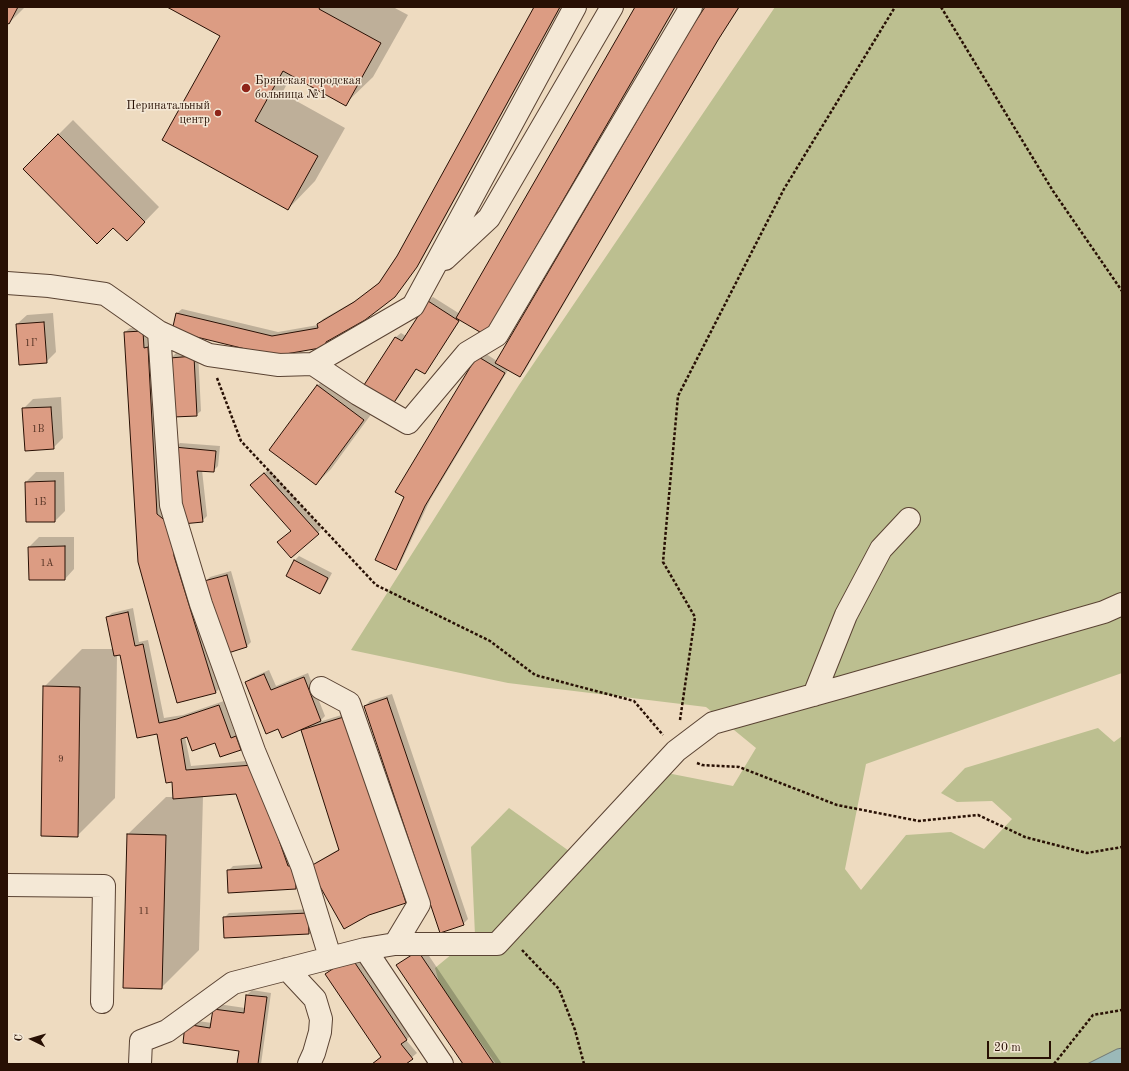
<!DOCTYPE html>
<meta charset="utf-8">
<style>
body{margin:0}
#map{position:relative;width:1129px;height:1071px;overflow:hidden;background:#eedbc0;font-family:"Old Standard TT",serif}
canvas{display:block}
.frame{position:absolute;inset:0;border:8px solid #281004;pointer-events:none}
.north{position:absolute;left:12px;top:1019px;width:40px;height:40px;-webkit-text-stroke:3px #f4e8d6;paint-order:stroke;rotate:275deg;font-size:11px;font-weight:700;line-height:16px;text-align:center;color:#281004}
.north::after{content:'';display:block;margin:auto;width:14px;height:18px;background:#281004;clip-path:polygon(50% 0,100% 100%,50% 72%,0 100%)}
.scale{position:absolute;left:987px;top:1041px;width:64px;height:18px;box-sizing:border-box;border:2px solid #281004;border-top:0;padding-left:5px;font-size:12px;line-height:14px;white-space:nowrap;color:#281004;-webkit-text-stroke:3px #f4e8d6;paint-order:stroke}
</style>
<div id="map">
<canvas width="1129" height="1071"></canvas>
<div class="frame"></div>
<div class="north">С</div>
<div class="scale">20 m</div>
</div>
<script>
const context = document.querySelector('canvas').getContext('2d');
context.lineJoin = 'round';
function fillPath(path, color) {
  context.fillStyle = color;
  context.fill(path, 'evenodd');
}
function poly(rows) {
  const path = new Path2D();
  for (const r of rows) {
    path.moveTo(r[0], r[1]);
    for (let i = 2; i < r.length; i += 2) path.lineTo(r[i], r[i + 1]);
  }
  return path;
}
function trace(path, color, width, dash) {
  context.strokeStyle = color;
  context.lineWidth = width;
  context.lineCap = dash ? 'butt' : 'round';
  context.setLineDash(dash || []);
  context.stroke(path);
}
function drawText(font, color, halo, rows, align = 'center') {
  context.font = font + ' "Old Standard TT",serif';
  context.lineWidth = 3;
  context.setLineDash([]);
  context.textBaseline = 'middle';
  context.strokeStyle = halo;
  context.fillStyle = color;
  for (const [text, x, y, turn = 0] of rows) {
    context.save();
    context.translate(x, y);
    context.rotate((+turn || 0) * Math.PI / 180);
    context.textAlign = isNaN(turn) ? turn : align;
    if (halo) context.strokeText(text, 0, 0);
    context.fillText(text, 0, 0);
    context.restore();
  }
}
const green = poly([
 [775,7,1122,7,1122,673,866,764,845,869,861,890,906,835,951,832,984,849,1012,819,992,801,957,802,941,793,965,768,1098,728,1114,742,1122,736,1122,1048,1117,1049,1087,1064,496,1064,440,986,435,968,475,935,471,847,509,808,583,861,667,773,733,786,756,748,706,707,508,683,351,650,519,385]
]);
const water = poly([
 [1122,1048,1122,1064,1087,1064,1117,1049,1122,1048]
]);
const shadow = poly([
 [7,7,25,7,9,23,7,22],
 [169,7,393,7,408,15,373,77,345,104,292,75,282,93,345,128,315,181,288,209,221,36],
 [535,7,561,7,421,261,399,291,330,339,330,342,326,346,173,331,177,313,182,309,278,332,318,325,323,319,360,298,381,281,398,256],
 [636,7,676,7,489,329,460,320,429,368,424,373,417,368,398,398,393,403,365,385,396,337,401,333,406,336,428,301,433,297,460,314],
 [706,7,740,7,722,34,524,372,520,376,508,370,430,500,400,564,396,568,483,352,497,361],
 [73,120,159,207,127,240,113,226,24,169],
 [53,313,56,352,46,362,17,324,27,315],
 [147,327,149,344,152,343,220,688,216,692,178,702,125,332,130,328],
 [198,352,201,411,196,415,171,358,176,353],
 [332,371,378,405,331,469,316,484,317,386],
 [61,397,63,438,53,448,23,409,33,399],
 [180,443,220,446,218,466,213,471,202,470,207,516,202,521,175,448],
 [269,469,322,528,318,533,283,538,292,530,256,481],
 [36,472,64,472,65,511,55,521,26,482],
 [39,537,74,537,74,569,65,579,29,547],
 [299,556,332,573,324,588,320,593,287,575,295,560],
 [231,571,251,642,247,646,205,582,210,577],
 [133,608,139,642,148,640,164,718,183,715,224,701,235,734,241,732,245,744,241,749,215,741,188,736,185,737,191,766,257,760,300,884,296,888,228,871,233,866,261,864,237,793,203,796,199,950,161,988,128,834,166,797,174,797,173,780,158,733,121,654,117,655,115,798,77,836,44,687,82,649,113,649,107,617,112,613],
 [269,670,276,686,308,673,325,716,319,722,351,712,410,898,405,902,310,867,315,863,339,849,302,731,306,727,279,728,246,682,251,678],
 [392,694,468,919,463,924,365,706,370,701],
 [312,909,313,929,309,933,224,918,229,913],
 [423,947,502,1064,464,1064,397,965],
 [356,953,411,1035,406,1040,417,1053,404,1064,372,1064,382,1057,327,975],
 [252,990,271,993,261,1064,238,1064,240,1050,184,1042,191,1020,212,1023,214,1009,218,1004,245,1008,247,995]
]);
const building = poly([
 [7,7,18,7,9,24,7,23,7,7],
 [167,7,320,7,319,9,381,43,346,106,283,71,255,121,318,156,288,210,162,140,220,36,167,7],
 [534,7,560,7,417,267,395,297,365,320,326,342,326,347,274,356,172,331,176,313,272,336,318,328,317,324,354,302,379,283,397,256,534,7],
 [635,7,675,7,485,335,456,318,635,7],
 [705,7,739,7,718,40,520,377,495,363,693,25,705,7],
 [58,134,145,222,127,241,113,228,97,244,23,169,58,134],
 [428,301,459,321,425,374,416,369,393,404,364,385,395,337,402,341,428,301],
 [44,322,47,363,19,365,16,324,44,322],
 [143,331,144,348,148,347,157,514,173,527,174,556,216,693,177,703,138,562,124,332,143,331],
 [194,356,197,416,173,417,170,358,194,356],
 [477,356,505,373,425,506,396,570,375,560,404,497,395,492,477,356],
 [317,385,364,420,316,485,269,450,317,385],
 [51,407,54,449,25,451,22,408,51,407],
 [174,447,216,451,214,472,197,471,203,522,182,524,174,447],
 [264,473,319,534,291,558,277,542,291,531,250,485,264,473],
 [55,481,55,522,26,522,25,482,55,481],
 [65,546,65,580,29,580,28,547,65,546],
 [294,560,328,578,320,594,286,576,294,560],
 [227,575,247,647,225,654,204,581,227,575],
 [128,612,135,646,143,644,159,723,177,719,219,705,231,738,236,736,241,750,220,757,215,743,192,751,187,737,181,739,186,770,253,765,288,866,295,866,296,889,228,893,227,870,262,868,236,794,173,799,172,782,166,783,157,734,137,738,120,655,114,656,106,617,128,612],
 [264,674,271,690,304,677,321,721,282,738,278,729,266,734,245,682,264,674],
 [43,686,80,687,78,837,41,836,43,686],
 [387,698,464,925,440,933,364,706,387,698],
 [347,716,406,903,369,915,344,929,309,867,339,850,301,730,347,716],
 [127,834,166,835,162,989,123,988,127,834],
 [308,913,309,934,224,938,223,917,308,913],
 [418,951,494,1064,463,1064,396,965,418,951],
 [351,957,407,1040,401,1044,413,1059,406,1064,372,1064,381,1057,325,974,351,957],
 [246,995,267,997,258,1064,237,1064,239,1051,183,1043,185,1024,210,1028,213,1009,244,1013,246,995]
]);
const path = poly([
 [941,7,1053,191,1122,291],
 [217,378,241,441,376,585,490,641,535,675,634,701,663,735],
 [680,720,695,617,663,562,678,396,784,189,895,7],
 [697,763,702,765,739,767,837,805,919,821,978,815,1025,837,1087,853,1122,847],
 [522,950,559,989,575,1030,584,1064],
 [1054,1064,1093,1015,1122,1010]
]);
const minor = poly([
 [445,259,489,218,612,7],
 [7,283,49,286,105,294,159,332,209,355,279,365,313,364,413,306,575,7],
 [159,332,171,505,201,604,254,751,302,866,330,957],
 [313,364,358,394,408,423,467,353,497,335,691,7],
 [321,688,349,703,419,904,395,944],
 [814,695,846,615,881,549,909,519],
 [7,885,104,886,102,1002],
 [365,949,442,1064],
 [287,969,315,999,321,1019,320,1032,314,1053,309,1064],
 [140,1064,141,1041,167,1031,233,983,365,949,395,944,497,944,676,751,713,723,842,687,1104,612,1122,604]
]);
const markers = [
 [246,88,5,"#8f2418"],
 [218,113,4,"#8f2418"]
];
const numberNames = [
 ["1Г",31,343],
 ["1В",38,429],
 ["1Б",40,502],
 ["1А",47,563],
 ["9",61,759],
 ["11",144,911]
];
const poiNames = [
 ["Брянская городская",255,81],
 ["больница №1",255,95],
 ["Перинатальный",210,106,"right"],
 ["центр",210,120,"right"]
];
fillPath(green, '#bcbf90');
fillPath(water, '#9bb9b9');
trace(water, '#6d7571', 1);
fillPath(shadow, '#0003');
fillPath(building, '#dc9c83');
trace(building, '#281004', 1);
trace(minor, '#5a4333', 24);
trace(path, '#281004', 2.5, [3, 2]);
trace(minor, '#f4e8d6', 22);
for (const [x, y, r, color] of markers) {
  const dot = new Path2D();
  dot.arc(x, y, r, 0, 2 * Math.PI);
  context.fillStyle = color;
  context.fill(dot);
  trace(dot, '#f4e8d6', 1.5);
}
drawText('10px', '#553324', null, numberNames);
drawText('12px', '#281004', '#f4e8d6', poiNames, 'left');
</script>
